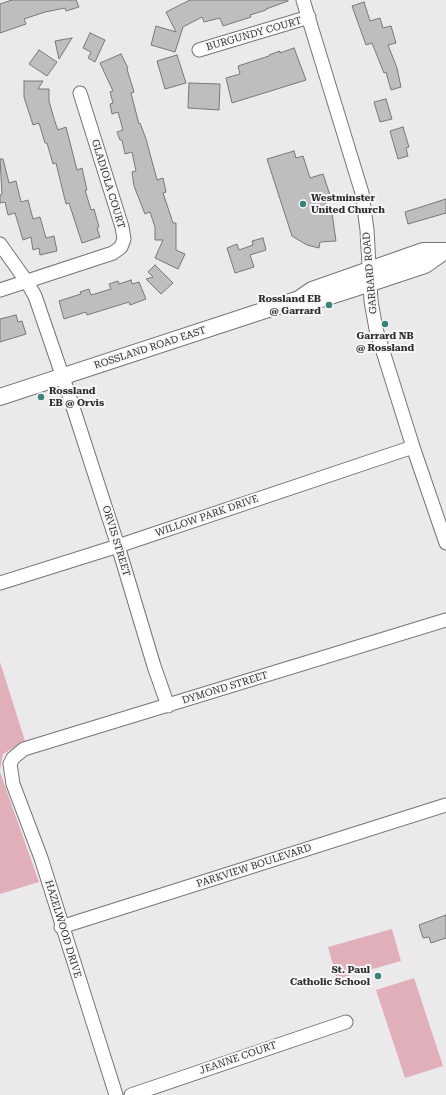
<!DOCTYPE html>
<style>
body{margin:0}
canvas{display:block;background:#ebe9ec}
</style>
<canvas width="446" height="1095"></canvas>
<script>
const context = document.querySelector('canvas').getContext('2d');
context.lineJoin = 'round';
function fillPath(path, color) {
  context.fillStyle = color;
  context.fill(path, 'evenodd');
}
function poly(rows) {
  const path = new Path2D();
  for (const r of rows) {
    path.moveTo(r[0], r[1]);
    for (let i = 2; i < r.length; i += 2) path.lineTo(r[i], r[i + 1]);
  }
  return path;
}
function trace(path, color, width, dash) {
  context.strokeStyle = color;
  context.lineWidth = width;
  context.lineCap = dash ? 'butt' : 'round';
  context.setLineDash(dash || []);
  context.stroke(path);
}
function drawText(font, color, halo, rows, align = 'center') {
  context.font = font + ' "Roboto Serif",serif';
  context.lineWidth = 4;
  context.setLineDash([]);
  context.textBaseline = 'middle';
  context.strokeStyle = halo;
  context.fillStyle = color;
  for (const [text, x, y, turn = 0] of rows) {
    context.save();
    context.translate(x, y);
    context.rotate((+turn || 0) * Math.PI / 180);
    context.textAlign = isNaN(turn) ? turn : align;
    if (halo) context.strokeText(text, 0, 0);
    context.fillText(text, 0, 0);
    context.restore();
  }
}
const green = poly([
 [0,662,25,741,3,754,0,770],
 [0,772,39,882,0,894],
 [392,929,401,961,337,979,328,947],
 [414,978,443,1066,405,1078,376,990]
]);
const building = poly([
 [12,0,76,0,79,7,66,11,65,8,45,12,24,19,26,24,0,33,0,4,12,0],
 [190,0,288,0,288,1,266,9,266,10,250,15,251,17,223,26,220,18,204,22,202,17,183,27,175,52,151,45,156,26,176,32,166,12,190,0],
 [364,2,370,21,380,18,383,28,391,26,396,43,388,45,397,68,401,87,391,90,386,72,384,73,372,43,366,45,352,6,364,2],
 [90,33,105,40,95,62,88,58,91,52,83,48,90,33],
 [72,38,59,59,55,41,72,38],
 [294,48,306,80,232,103,226,78,240,74,238,66,269,56,269,55,280,51,280,53,294,48],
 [39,50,57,62,47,76,29,64,39,50],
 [121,54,128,68,127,69,134,92,131,93,139,124,140,123,146,139,157,180,163,178,166,192,163,193,173,223,176,223,176,250,185,254,178,269,155,258,163,240,155,240,155,227,150,212,145,214,134,186,132,172,136,171,132,152,125,154,122,140,120,140,117,132,123,130,118,112,112,114,110,104,113,103,110,92,113,91,100,63,121,54],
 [177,55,186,83,165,89,157,61,177,55],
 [24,81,43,81,38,89,49,89,49,101,55,122,58,130,66,127,77,170,82,168,87,190,85,190,91,210,94,209,99,227,97,228,100,237,82,243,69,203,66,204,56,163,53,164,47,143,45,143,39,123,33,125,24,97,24,81],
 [189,83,220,84,219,110,188,108,189,83],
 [386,99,392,119,380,122,374,102,386,99],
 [403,127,409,147,406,148,408,156,398,159,390,131,403,127],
 [294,151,296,158,303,156,310,178,323,174,330,195,326,197,324,212,332,213,336,241,320,242,319,248,307,245,292,236,267,159,294,151],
 [0,159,3,159,9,183,16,181,21,202,28,200,33,219,40,217,46,238,54,236,57,251,40,255,39,248,33,250,31,237,23,240,15,213,8,215,5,202,0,203,0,195,2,194,0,159],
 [446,199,446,213,408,224,405,212,446,199],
 [263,238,266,250,250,255,254,267,235,273,227,248,237,244,239,250,253,245,252,241,263,238],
 [155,265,173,283,161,294,146,279,153,277,148,272,155,265],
 [131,280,132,284,139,282,146,299,130,305,129,302,87,315,86,312,64,319,59,301,81,294,80,292,89,289,91,295,111,289,109,284,118,281,119,284,131,280],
 [16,315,18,322,22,321,26,334,0,342,0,319,16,315],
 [446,915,446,938,431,943,429,937,423,938,419,925,446,915]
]);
const minor = poly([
 [303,0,362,193,367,230,371,301,376,329,413,447,446,543],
 [199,50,309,17],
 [0,244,27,282,35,296,70,398,118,546,154,666,168,706],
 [0,290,113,253,121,247,124,239,122,227,80,93],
 [0,583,118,546,413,447],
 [61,927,446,805],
 [116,1095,41,858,13,784,10,764,13,758,24,749,446,620],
 [131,1095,346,1022]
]);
const major = poly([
 [299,299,315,301,371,283,425,265,445,251],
 [0,397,299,299,312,290,423,251,446,251]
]);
const markers = [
 [303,204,4,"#3d8277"],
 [329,305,4,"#3d8277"],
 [385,324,4,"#3d8277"],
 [41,397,4,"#3d8277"],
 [378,976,4,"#3d8277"]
];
const streetNames = [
 ["BURGUNDY COURT",254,34,-16],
 ["GLADIOLA COURT",108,184,73],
 ["GARRARD ROAD",370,273,-95],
 ["ROSSLAND ROAD EAST",150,348,-18],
 ["WILLOW PARK DRIVE",207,516,-19],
 ["ORVIS STREET",116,541,73],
 ["DYMOND STREET",225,688,-17],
 ["PARKVIEW BOULEVARD",254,866,-18],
 ["HAZELWOOD DRIVE",63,929,73],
 ["JEANNE COURT",238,1058,-19]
];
const poiNames = [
 ["Westminster",311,198],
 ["United Church",311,210],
 ["Rossland EB",321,299,"right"],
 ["@ Garrard",321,311,"right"],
 ["Garrard NB",385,336,"center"],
 ["@ Rossland",385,348,"center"],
 ["Rossland",49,391],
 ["EB @ Orvis",49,403],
 ["St. Paul",370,970,"right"],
 ["Catholic School",370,982,"right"]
];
fillPath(green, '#e1afb9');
fillPath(building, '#bebec1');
trace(building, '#78787a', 1);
trace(minor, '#757476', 15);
trace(major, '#757476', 18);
trace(minor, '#fff', 13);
trace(major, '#fff', 16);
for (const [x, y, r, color] of markers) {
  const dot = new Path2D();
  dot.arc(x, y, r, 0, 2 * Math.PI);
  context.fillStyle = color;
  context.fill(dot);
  trace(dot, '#f8f6f9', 1.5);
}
drawText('10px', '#2f2f30', '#f8f6f9', streetNames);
drawText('bold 10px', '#2f2f30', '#f8f6f9', poiNames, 'left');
</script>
